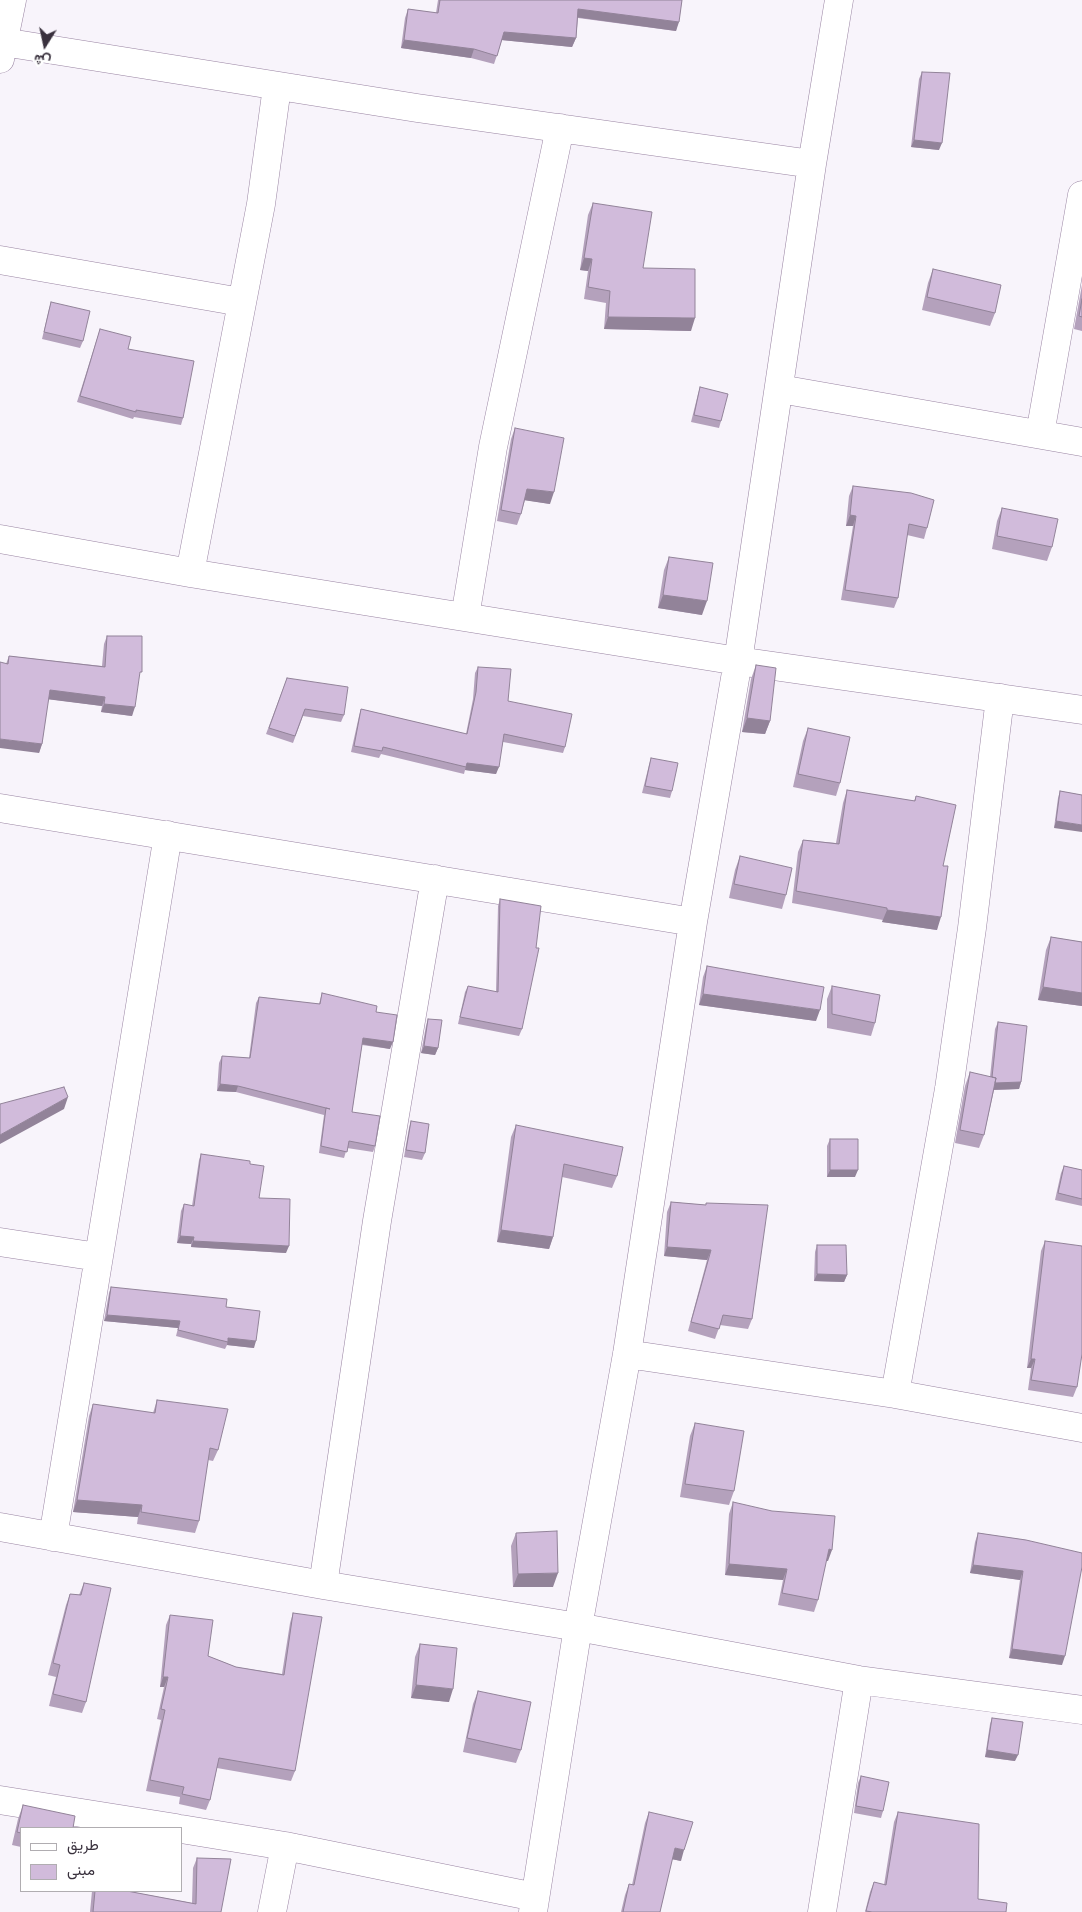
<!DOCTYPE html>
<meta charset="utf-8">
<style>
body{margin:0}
#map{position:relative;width:1082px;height:1912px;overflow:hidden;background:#f8f4fb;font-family:"Fira Sans Condensed",Vazirmatn,sans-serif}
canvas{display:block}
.legend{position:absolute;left:20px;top:1827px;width:162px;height:65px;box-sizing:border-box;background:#fff;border:1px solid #b0adb1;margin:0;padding:6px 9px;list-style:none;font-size:15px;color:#39313d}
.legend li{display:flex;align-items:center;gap:10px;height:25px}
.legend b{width:25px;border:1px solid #b0adb1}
.north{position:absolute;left:20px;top:20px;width:50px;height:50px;-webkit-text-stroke:4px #fff;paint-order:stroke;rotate:190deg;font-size:14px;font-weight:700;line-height:20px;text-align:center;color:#39313d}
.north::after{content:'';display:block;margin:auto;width:18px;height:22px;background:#39313d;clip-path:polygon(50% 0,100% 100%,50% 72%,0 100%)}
</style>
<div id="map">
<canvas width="1082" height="1912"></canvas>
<ul class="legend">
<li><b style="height:6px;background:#fff"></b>طريق</li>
<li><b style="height:14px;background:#d1bbdb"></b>مبنى</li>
</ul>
<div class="north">ش</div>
</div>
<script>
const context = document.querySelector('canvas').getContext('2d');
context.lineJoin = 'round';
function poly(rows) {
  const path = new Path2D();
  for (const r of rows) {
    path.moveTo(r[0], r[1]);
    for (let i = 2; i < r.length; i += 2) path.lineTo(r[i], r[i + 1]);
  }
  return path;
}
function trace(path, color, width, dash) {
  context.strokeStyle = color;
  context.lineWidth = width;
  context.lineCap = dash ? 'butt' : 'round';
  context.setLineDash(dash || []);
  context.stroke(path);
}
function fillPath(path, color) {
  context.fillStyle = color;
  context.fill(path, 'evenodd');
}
const minor = poly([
 [3,42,417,108,812,164],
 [0,59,12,0],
 [0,260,241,302],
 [780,389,1082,442],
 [1040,434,1082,195],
 [0,539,190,573,738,661,1082,710],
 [190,573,261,204,277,87],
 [465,617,493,447,560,128],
 [0,808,693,922],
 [0,1242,98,1257],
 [627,1354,895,1394,1082,1428],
 [895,1394,949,1089,972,928,1000,698],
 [0,1527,323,1585,578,1627,859,1680,1082,1710],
 [53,1537,168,835],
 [323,1585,377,1221,435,879],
 [0,1800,176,1828],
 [181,1829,285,1846,535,1897],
 [272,1912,285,1846],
 [533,1912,578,1627,627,1354,693,922,738,661,812,164,839,0],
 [822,1912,859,1680]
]);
const wall = poly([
 [438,0,682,0,676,31,578,18,576,38,572,47,502,40,494,64,471,58,401,48,405,18,408,9,436,13],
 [922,72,939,150,911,147,919,79],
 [593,203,643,268,691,331,604,329,606,303,584,299,588,271,580,270,588,215],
 [933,269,995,313,990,326,922,310,928,283],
 [1082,285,1082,331,1074,329],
 [51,302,83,341,80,348,42,339,49,309],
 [100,329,128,349,183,418,181,425,134,417,133,419,77,402],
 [700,387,721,421,719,428,691,422,698,394],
 [515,428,550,504,525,500,521,514,517,525,497,521,511,439],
 [853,486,927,528,924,539,907,535,898,598,894,608,841,600,853,526,846,526,849,496],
 [1002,508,1052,547,1047,561,992,549,997,521],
 [669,557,702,615,658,608,664,570],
 [107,636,138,681,132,716,101,712,102,706,48,699,42,744,39,753,6,664,9,656,102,666,104,644],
 [756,665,770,721,765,734,742,732,751,679],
 [478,667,508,701,565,747,563,753,503,742,496,774,465,770,464,774,381,754,379,758,351,752,359,716,361,709,466,734,473,699,475,673],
 [287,678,344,715,341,722,303,716,293,743,266,734],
 [808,728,840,783,836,796,793,787,803,741],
 [651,758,672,791,670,798,642,793,649,765],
 [847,790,914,801,916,796,943,866,937,930,882,922,883,920,792,903,798,852,803,840,836,843,843,803],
 [1060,791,1082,795,1054,828,1058,798],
 [740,856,786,895,782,909,729,898,735,870],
 [500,899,522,1029,519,1036,458,1024,465,992,468,986,496,992,498,906],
 [1051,937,1082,942,1082,1006,1038,1000,1046,950],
 [707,966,816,1021,699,1005,703,977],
 [832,986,875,1023,871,1036,827,1028,827,999],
 [322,993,376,1012,390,1049,362,1045,352,1112,375,1146,373,1152,347,1148,344,1158,319,1153,324,1115,236,1092,217,1091,219,1063,222,1056,249,1058,256,1003,259,997,319,1004],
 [428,1019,438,1048,435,1055,421,1053,426,1026],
 [998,1022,1021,1082,1019,1089,994,1090,984,1135,979,1148,955,1143,965,1086,970,1072,990,1077,995,1029],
 [411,1121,425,1153,422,1160,404,1157,409,1128],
 [516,1125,617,1176,612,1188,562,1177,553,1237,549,1249,497,1242,511,1137],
 [830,1139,855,1177,827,1177,827,1146],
 [201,1154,250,1164,259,1198,286,1253,191,1247,191,1244,177,1243,181,1211,184,1204,192,1206,199,1160],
 [1064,1166,1082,1170,1082,1206,1055,1200,1061,1173],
 [671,1202,706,1205,706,1203,752,1319,748,1329,720,1325,715,1339,688,1331,707,1260,664,1256,667,1212],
 [1045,1241,1077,1387,1073,1397,1028,1390,1031,1368,1027,1368,1041,1251],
 [817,1245,847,1275,844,1282,814,1281,815,1252],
 [111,1287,226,1307,254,1348,227,1345,225,1349,176,1336,178,1328,104,1321,109,1293],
 [157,1400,218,1450,213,1461,208,1460,199,1521,195,1533,137,1524,138,1517,73,1512,89,1416,93,1404,153,1413],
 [695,1423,734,1491,729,1505,680,1497,690,1436],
 [733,1502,828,1561,826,1561,818,1600,814,1612,778,1605,783,1580,725,1575,729,1514],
 [516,1533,553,1587,513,1587,511,1546],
 [978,1533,1026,1540,1062,1665,1009,1658,1020,1580,970,1573,975,1542],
 [84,1583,86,1702,82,1713,49,1706,56,1677,48,1675,66,1605,70,1594,79,1595],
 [293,1613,295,1771,291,1781,217,1768,210,1800,206,1810,179,1804,180,1797,146,1791,161,1720,157,1719,164,1687,160,1687,166,1625,170,1615,208,1656,236,1667,282,1674,290,1623],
 [420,1644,449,1702,411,1698,415,1657],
 [478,1691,521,1750,516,1763,463,1752,473,1704],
 [992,1718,1015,1761,985,1757,990,1724],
 [861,1776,883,1811,881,1818,854,1813,858,1783],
 [23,1805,21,1828,21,1847,12,1845,18,1819],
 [649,1812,681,1861,672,1859,660,1912,621,1912,625,1895,629,1884,632,1885,645,1823],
 [898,1812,978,1899,1006,1912,865,1912,870,1892,874,1882,884,1885,894,1822],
 [197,1858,221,1912,90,1912,92,1891,127,1891,192,1903,193,1868]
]);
const shadedWall = poly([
 [578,9,679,22,676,31,575,17],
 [504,32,576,38,572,47,501,40],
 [404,40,474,49,471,58,401,48],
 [914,140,942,143,939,150,911,147],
 [584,258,592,259,588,271,580,270],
 [608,317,695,318,691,331,604,329],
 [527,489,554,492,550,504,523,500],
 [850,515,856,516,853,526,846,526],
 [663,595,707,601,702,615,658,608],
 [50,690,105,697,102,706,46,699],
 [104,704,135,707,132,716,101,712],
 [747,718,770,721,765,734,742,732],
 [0,739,42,744,39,753,0,748],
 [467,763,499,767,496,774,465,770],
 [1056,821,1082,825,1082,832,1054,828],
 [887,910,941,917,937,930,882,922],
 [1043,987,1082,993,1082,1006,1038,1000],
 [703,994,820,1010,816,1021,699,1005],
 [363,1038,393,1042,390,1049,361,1044],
 [424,1046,438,1048,435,1055,421,1053],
 [1021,1082,1019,1089,989,1090,991,1083],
 [220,1084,238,1086,236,1092,217,1091],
 [68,1097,64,1109,0,1144,0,1135],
 [830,1170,858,1170,855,1177,827,1177],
 [501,1230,553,1237,549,1249,497,1242],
 [180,1236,194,1237,191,1244,177,1243],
 [193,1241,289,1246,286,1253,191,1247],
 [667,1247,711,1250,707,1260,664,1256],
 [817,1274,847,1275,844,1282,814,1281],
 [107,1315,180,1321,178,1328,104,1321],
 [228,1338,256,1341,254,1348,227,1345],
 [1031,1359,1035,1359,1031,1368,1027,1368],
 [77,1500,142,1505,138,1517,73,1512],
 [829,1549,832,1550,828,1561,825,1561],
 [729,1564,787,1569,783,1580,725,1575],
 [973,1565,1023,1571,1020,1580,970,1573],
 [558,1573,553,1587,513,1587,518,1574],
 [1012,1649,1065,1656,1062,1665,1009,1658],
 [163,1677,168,1677,164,1687,160,1687],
 [416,1685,453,1689,449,1702,411,1698],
 [987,1750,1018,1755,1015,1761,985,1757],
 [675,1848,684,1850,681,1861,671,1859]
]);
const building = poly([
 [440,0,682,0,679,22,578,9,576,38,504,32,497,56,474,49,404,40,408,9,438,13,440,0],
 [922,72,950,73,942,143,914,140,922,72],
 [593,203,652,212,643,268,695,269,695,318,608,317,610,291,588,287,592,259,584,258,593,203],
 [933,269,1001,285,995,313,927,297,933,269],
 [1082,299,1082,317,1079,316,1082,299],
 [51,302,90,311,83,341,44,332,51,302],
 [100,329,131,337,128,349,194,361,183,418,136,410,136,412,80,396,100,329],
 [700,387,728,394,721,421,694,415,700,387],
 [515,428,564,438,554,492,527,489,521,514,501,510,515,428],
 [853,486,911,493,934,500,927,528,909,524,898,598,845,590,856,516,850,515,853,486],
 [1002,508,1058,519,1052,547,997,536,1002,508],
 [669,557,713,563,707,601,663,595,669,557],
 [107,636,142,636,142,672,140,672,135,707,104,704,105,697,50,690,42,744,0,739,0,662,8,664,9,656,105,667,107,636],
 [756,665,776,668,770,721,747,718,756,665],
 [478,667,511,669,508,701,572,714,565,747,504,734,499,767,467,763,466,767,383,747,382,751,354,746,361,709,467,734,476,692,478,667],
 [287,678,348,687,344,715,305,709,295,736,269,728,287,678],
 [808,728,850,737,840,783,798,774,808,728],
 [651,758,678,763,672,791,645,786,651,758],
 [847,790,915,801,916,796,956,805,943,866,948,866,941,917,887,910,887,908,796,891,803,840,839,844,847,790],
 [1060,791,1082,795,1082,825,1056,821,1060,791],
 [740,856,792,868,786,895,734,884,740,856],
 [500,899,541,906,536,948,539,948,522,1029,460,1017,468,986,498,992,500,899],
 [1051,937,1082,942,1082,993,1043,987,1051,937],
 [707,966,824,987,820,1010,703,994,707,966],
 [832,986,880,995,875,1023,832,1014,832,986],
 [322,993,377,1006,376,1012,397,1015,393,1042,363,1038,352,1112,380,1116,375,1146,349,1141,347,1152,321,1146,326,1108,330,1109,238,1086,220,1084,222,1056,250,1058,259,997,320,1004,322,993],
 [428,1019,442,1020,438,1048,424,1046,428,1019],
 [998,1022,1027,1026,1021,1082,995,1083,996,1078,992,1077,998,1022],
 [970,1072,996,1078,984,1135,960,1130,970,1072],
 [64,1087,68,1097,0,1135,0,1104,64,1087],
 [411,1121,429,1124,425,1153,406,1150,411,1121],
 [516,1125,623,1147,617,1176,564,1164,553,1237,501,1230,516,1125],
 [830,1139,858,1139,858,1170,830,1170,830,1139],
 [201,1154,250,1161,250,1164,264,1166,259,1198,290,1199,289,1246,193,1241,194,1237,180,1236,184,1204,194,1206,201,1154],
 [1064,1166,1082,1170,1082,1199,1058,1193,1064,1166],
 [671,1202,706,1205,706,1203,768,1205,752,1319,723,1315,719,1329,691,1322,711,1250,667,1247,671,1202],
 [1045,1241,1082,1246,1082,1354,1077,1387,1031,1380,1035,1359,1031,1359,1045,1241],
 [817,1245,846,1245,847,1275,817,1274,817,1245],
 [111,1287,227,1299,226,1307,260,1311,256,1341,228,1338,228,1342,178,1330,180,1321,107,1315,111,1287],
 [157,1400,228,1409,218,1450,210,1448,199,1521,141,1512,142,1505,77,1500,93,1404,155,1413,157,1400],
 [695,1423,744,1431,734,1491,685,1484,695,1423],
 [733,1502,772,1511,835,1516,832,1550,829,1549,818,1600,782,1593,787,1569,729,1564,733,1502],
 [557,1531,558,1573,518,1574,516,1533,557,1531],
 [978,1533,1026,1540,1082,1553,1082,1567,1065,1656,1012,1649,1023,1571,973,1565,978,1533],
 [84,1583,111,1588,86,1702,53,1694,60,1665,53,1663,70,1594,81,1595,84,1583],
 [293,1613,322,1617,295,1771,219,1758,210,1800,182,1794,184,1787,150,1780,165,1710,161,1709,168,1677,163,1677,170,1615,213,1620,208,1656,236,1667,284,1675,293,1613],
 [420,1644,457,1648,453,1689,416,1685,420,1644],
 [478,1691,531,1702,521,1750,467,1738,478,1691],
 [992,1718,1023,1722,1018,1755,987,1750,992,1718],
 [861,1776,889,1782,883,1811,856,1806,861,1776],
 [23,1805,75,1816,73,1828,21,1828,21,1833,17,1832,23,1805],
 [649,1812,693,1822,684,1850,675,1848,660,1912,623,1912,629,1884,634,1885,649,1812],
 [898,1812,979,1824,978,1899,1007,1903,1006,1912,872,1912,866,1911,874,1882,886,1885,898,1812],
 [197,1858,231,1859,221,1912,93,1912,95,1891,127,1891,196,1904,197,1858]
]);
trace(minor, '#9984a2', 29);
trace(minor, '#fff', 28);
fillPath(wall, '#b4a1bc');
fillPath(shadedWall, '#928399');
fillPath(building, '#d1bbdb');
trace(building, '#928399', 1);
</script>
